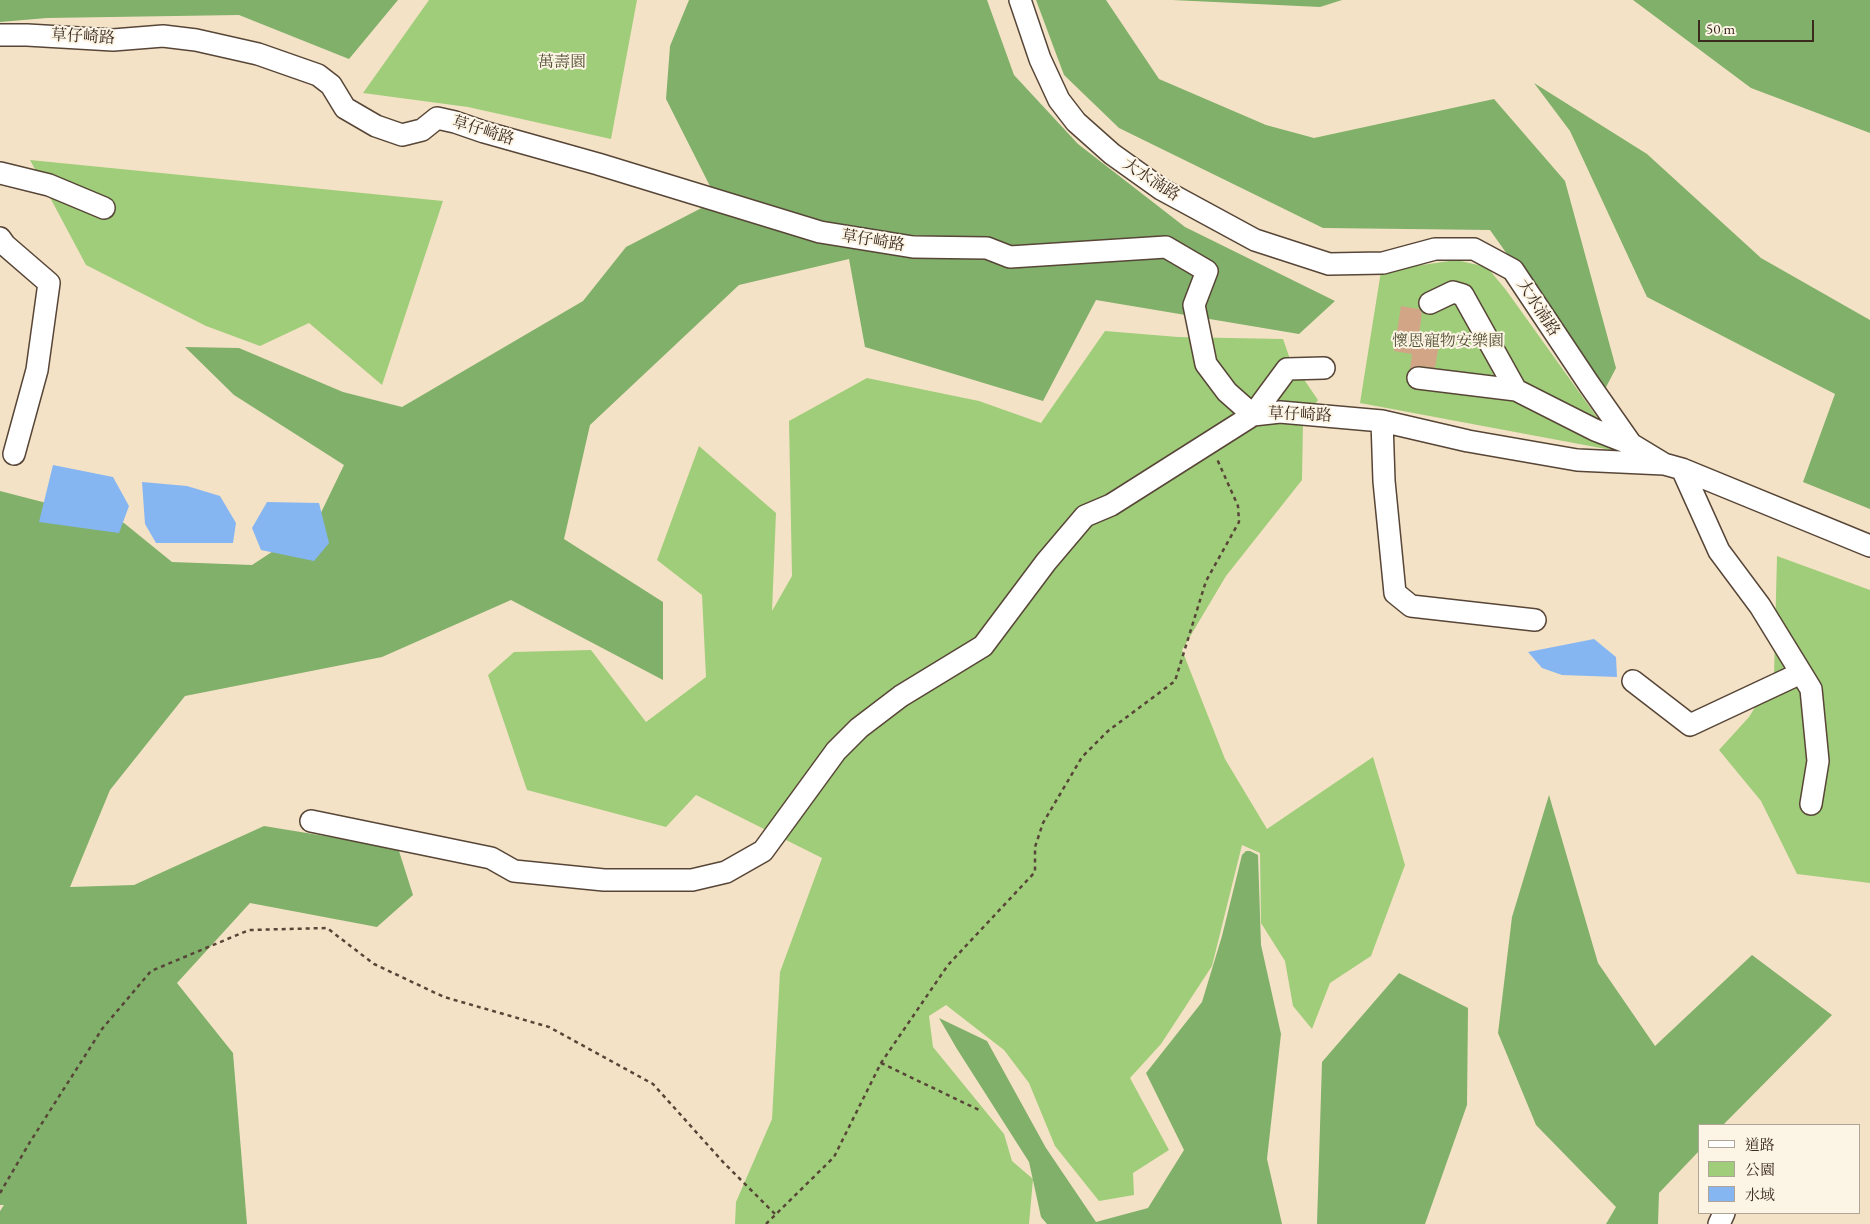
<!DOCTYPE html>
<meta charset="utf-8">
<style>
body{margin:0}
#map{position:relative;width:1870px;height:1224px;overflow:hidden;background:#f4e2c6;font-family:"EB Garamond","Noto Serif TC",serif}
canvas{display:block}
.legend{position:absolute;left:1698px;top:1124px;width:162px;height:90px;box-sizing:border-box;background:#fcf5e5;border:1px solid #afa495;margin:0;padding:6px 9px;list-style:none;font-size:15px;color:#3b2a1e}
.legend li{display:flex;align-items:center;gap:10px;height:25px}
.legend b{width:25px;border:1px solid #afa495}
.scale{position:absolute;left:1698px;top:20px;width:116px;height:22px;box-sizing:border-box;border:2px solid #3b2a1e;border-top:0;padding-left:6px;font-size:15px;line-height:18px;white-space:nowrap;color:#3b2a1e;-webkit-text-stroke:4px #fcf5e5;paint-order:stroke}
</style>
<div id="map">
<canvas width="1870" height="1224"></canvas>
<ul class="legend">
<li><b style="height:6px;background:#fff"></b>道路</li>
<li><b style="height:14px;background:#a0cd7a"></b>公園</li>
<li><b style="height:14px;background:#86b6f2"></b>水域</li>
</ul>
<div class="scale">50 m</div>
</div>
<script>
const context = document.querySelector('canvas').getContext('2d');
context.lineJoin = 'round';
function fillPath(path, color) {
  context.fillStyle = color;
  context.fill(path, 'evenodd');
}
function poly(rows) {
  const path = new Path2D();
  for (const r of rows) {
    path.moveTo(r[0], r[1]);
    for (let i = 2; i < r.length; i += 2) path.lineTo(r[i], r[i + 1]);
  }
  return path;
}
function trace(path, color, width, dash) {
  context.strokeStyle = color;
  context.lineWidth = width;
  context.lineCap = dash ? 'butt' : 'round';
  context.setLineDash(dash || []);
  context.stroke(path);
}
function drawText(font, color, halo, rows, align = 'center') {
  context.font = font + ' "EB Garamond","Noto Serif TC",serif';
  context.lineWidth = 4;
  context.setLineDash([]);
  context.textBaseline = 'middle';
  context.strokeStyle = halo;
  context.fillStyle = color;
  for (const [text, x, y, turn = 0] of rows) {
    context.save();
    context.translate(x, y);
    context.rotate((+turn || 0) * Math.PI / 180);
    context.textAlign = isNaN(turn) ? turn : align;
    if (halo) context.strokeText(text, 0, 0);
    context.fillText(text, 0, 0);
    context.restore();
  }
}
const green = poly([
 [429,0,637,0,611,139,468,107,363,93],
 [30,160,443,201,382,385,309,323,260,346,206,326,86,265],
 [1456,260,1487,267,1506,290,1622,452,1360,403,1381,271],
 [1105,331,1178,337,1283,339,1290,359,1318,400,1303,422,1302,480,1226,576,1182,650,1225,759,1267,829,1373,757,1405,865,1371,956,1330,983,1312,1029,1293,1006,1285,961,1261,923,1260,853,1242,845,1212,966,1161,1044,1130,1078,1169,1150,1133,1173,1134,1195,1099,1201,1055,1146,1029,1083,1004,1050,946,1005,929,1016,933,1047,1004,1134,1012,1161,1033,1179,1029,1224,735,1224,736,1202,772,1119,780,972,822,858,696,795,666,827,527,790,488,675,514,652,591,650,646,722,706,677,702,595,657,560,699,446,776,513,772,611,792,576,789,421,867,378,979,401,1041,423],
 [1777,556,1870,590,1870,883,1797,874,1761,801,1719,750,1749,717,1774,676]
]);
const forest = poly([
 [0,0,398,0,349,59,239,15,47,18,0,22],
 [689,0,987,0,1014,75,1078,144,1185,227,1335,301,1299,334,1096,300,1043,401,865,347,849,259,739,285,590,425,564,539,663,602,663,680,511,600,382,657,185,696,110,790,70,887,134,885,264,826,398,848,413,895,377,927,250,903,177,983,233,1053,247,1224,0,1224,0,1211,4,1205,0,1205,0,491,124,523,172,562,252,565,316,523,344,465,234,395,185,347,239,348,343,392,402,407,583,301,626,247,717,200,666,99,670,46],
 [1036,0,1106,0,1159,79,1266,125,1314,138,1494,99,1565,181,1616,368,1604,391,1490,230,1323,228,1119,128,1064,75],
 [1172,0,1342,0,1320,7],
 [1633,0,1870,0,1870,133,1751,88],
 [1534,83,1647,154,1761,258,1870,320,1870,509,1803,482,1835,394,1647,297,1570,131],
 [1549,795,1598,963,1655,1046,1752,955,1832,1015,1723,1125,1699,1125,1699,1151,1659,1193,1658,1224,1606,1224,1616,1207,1536,1125,1498,1033,1512,917],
 [1246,851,1250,851,1258,855,1261,945,1281,1034,1267,1159,1282,1224,1047,1224,1041,1217,1029,1162,957,1049,939,1018,987,1041,1046,1148,1096,1222,1148,1208,1184,1150,1146,1073,1202,1002,1222,936,1242,855],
 [1399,973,1468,1008,1467,1105,1425,1224,1317,1224,1322,1062]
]);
const water = poly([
 [53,465,113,477,129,506,119,533,39,522],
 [142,482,187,486,220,496,236,523,233,543,156,543,145,524],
 [267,502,319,503,329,543,314,561,261,550,252,528],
 [1594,639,1616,657,1617,677,1562,675,1542,668,1528,652]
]);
const building = poly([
 [1401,306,1419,309,1422,313,1419,334,1440,337,1435,368,1419,366,1410,369,1412,354,1394,351]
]);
const path = poly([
 [881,1063,979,1110],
 [0,1193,30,1142,102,1029,151,971,249,930,327,928,374,964,444,997,549,1027,653,1084,723,1162,775,1214],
 [766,1224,834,1157,881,1063,948,965,1035,872,1035,847,1043,823,1082,757,1108,731,1175,681,1206,581,1239,522,1238,506,1217,459]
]);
const minor = poly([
 [1020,0,1040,59,1059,100,1076,122,1112,154,1161,189,1255,240,1329,264,1383,263,1435,249,1474,249,1513,270,1589,384,1631,444,1664,464,1682,469,1870,546],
 [0,35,27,35,113,40,163,36,196,40,258,54,318,75,331,85,345,108,376,126,402,135,422,130,437,118,455,122,484,132,598,164,820,232,913,247,987,248,1010,257,1166,247,1207,271,1194,305,1206,364,1227,392,1253,415,1280,412,1382,421,1468,441,1577,460,1664,464],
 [0,173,49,185,104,208],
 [0,238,5,245,49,283,37,370,14,454],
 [1430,303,1453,292,1463,295,1516,390],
 [1418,378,1516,390,1595,430,1631,444],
 [1382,421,1384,481,1395,593,1411,606,1535,620],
 [1682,469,1719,551,1760,606,1811,689,1818,761,1811,804],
 [1633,681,1690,725,1801,673],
 [311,821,491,858,514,871,604,880,692,880,726,872,763,851,836,751,859,728,901,696,983,646,1046,562,1085,516,1111,505,1253,415,1287,369,1324,368],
 [1719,1224,1724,1213]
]);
const streetNames = [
 ["草仔崎路",83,37,3],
 ["草仔崎路",483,131,17],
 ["大水湳路",1151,180,33],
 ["草仔崎路",873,241,9],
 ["大水湳路",1538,308,57],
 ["草仔崎路",1300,415,2]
];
const parkNames = [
 ["萬壽園",562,63],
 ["懷恩寵物安樂園",1448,342]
];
fillPath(green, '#a0cd7a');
fillPath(forest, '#80b06a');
fillPath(water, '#86b6f2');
fillPath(building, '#d2a587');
trace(minor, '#574637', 24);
trace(path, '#574637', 2.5, [4, 4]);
trace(minor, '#fff', 21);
drawText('16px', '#3b2a1e', '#fcf5e5', streetNames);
drawText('16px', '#545335', '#fcf5e5', parkNames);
</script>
